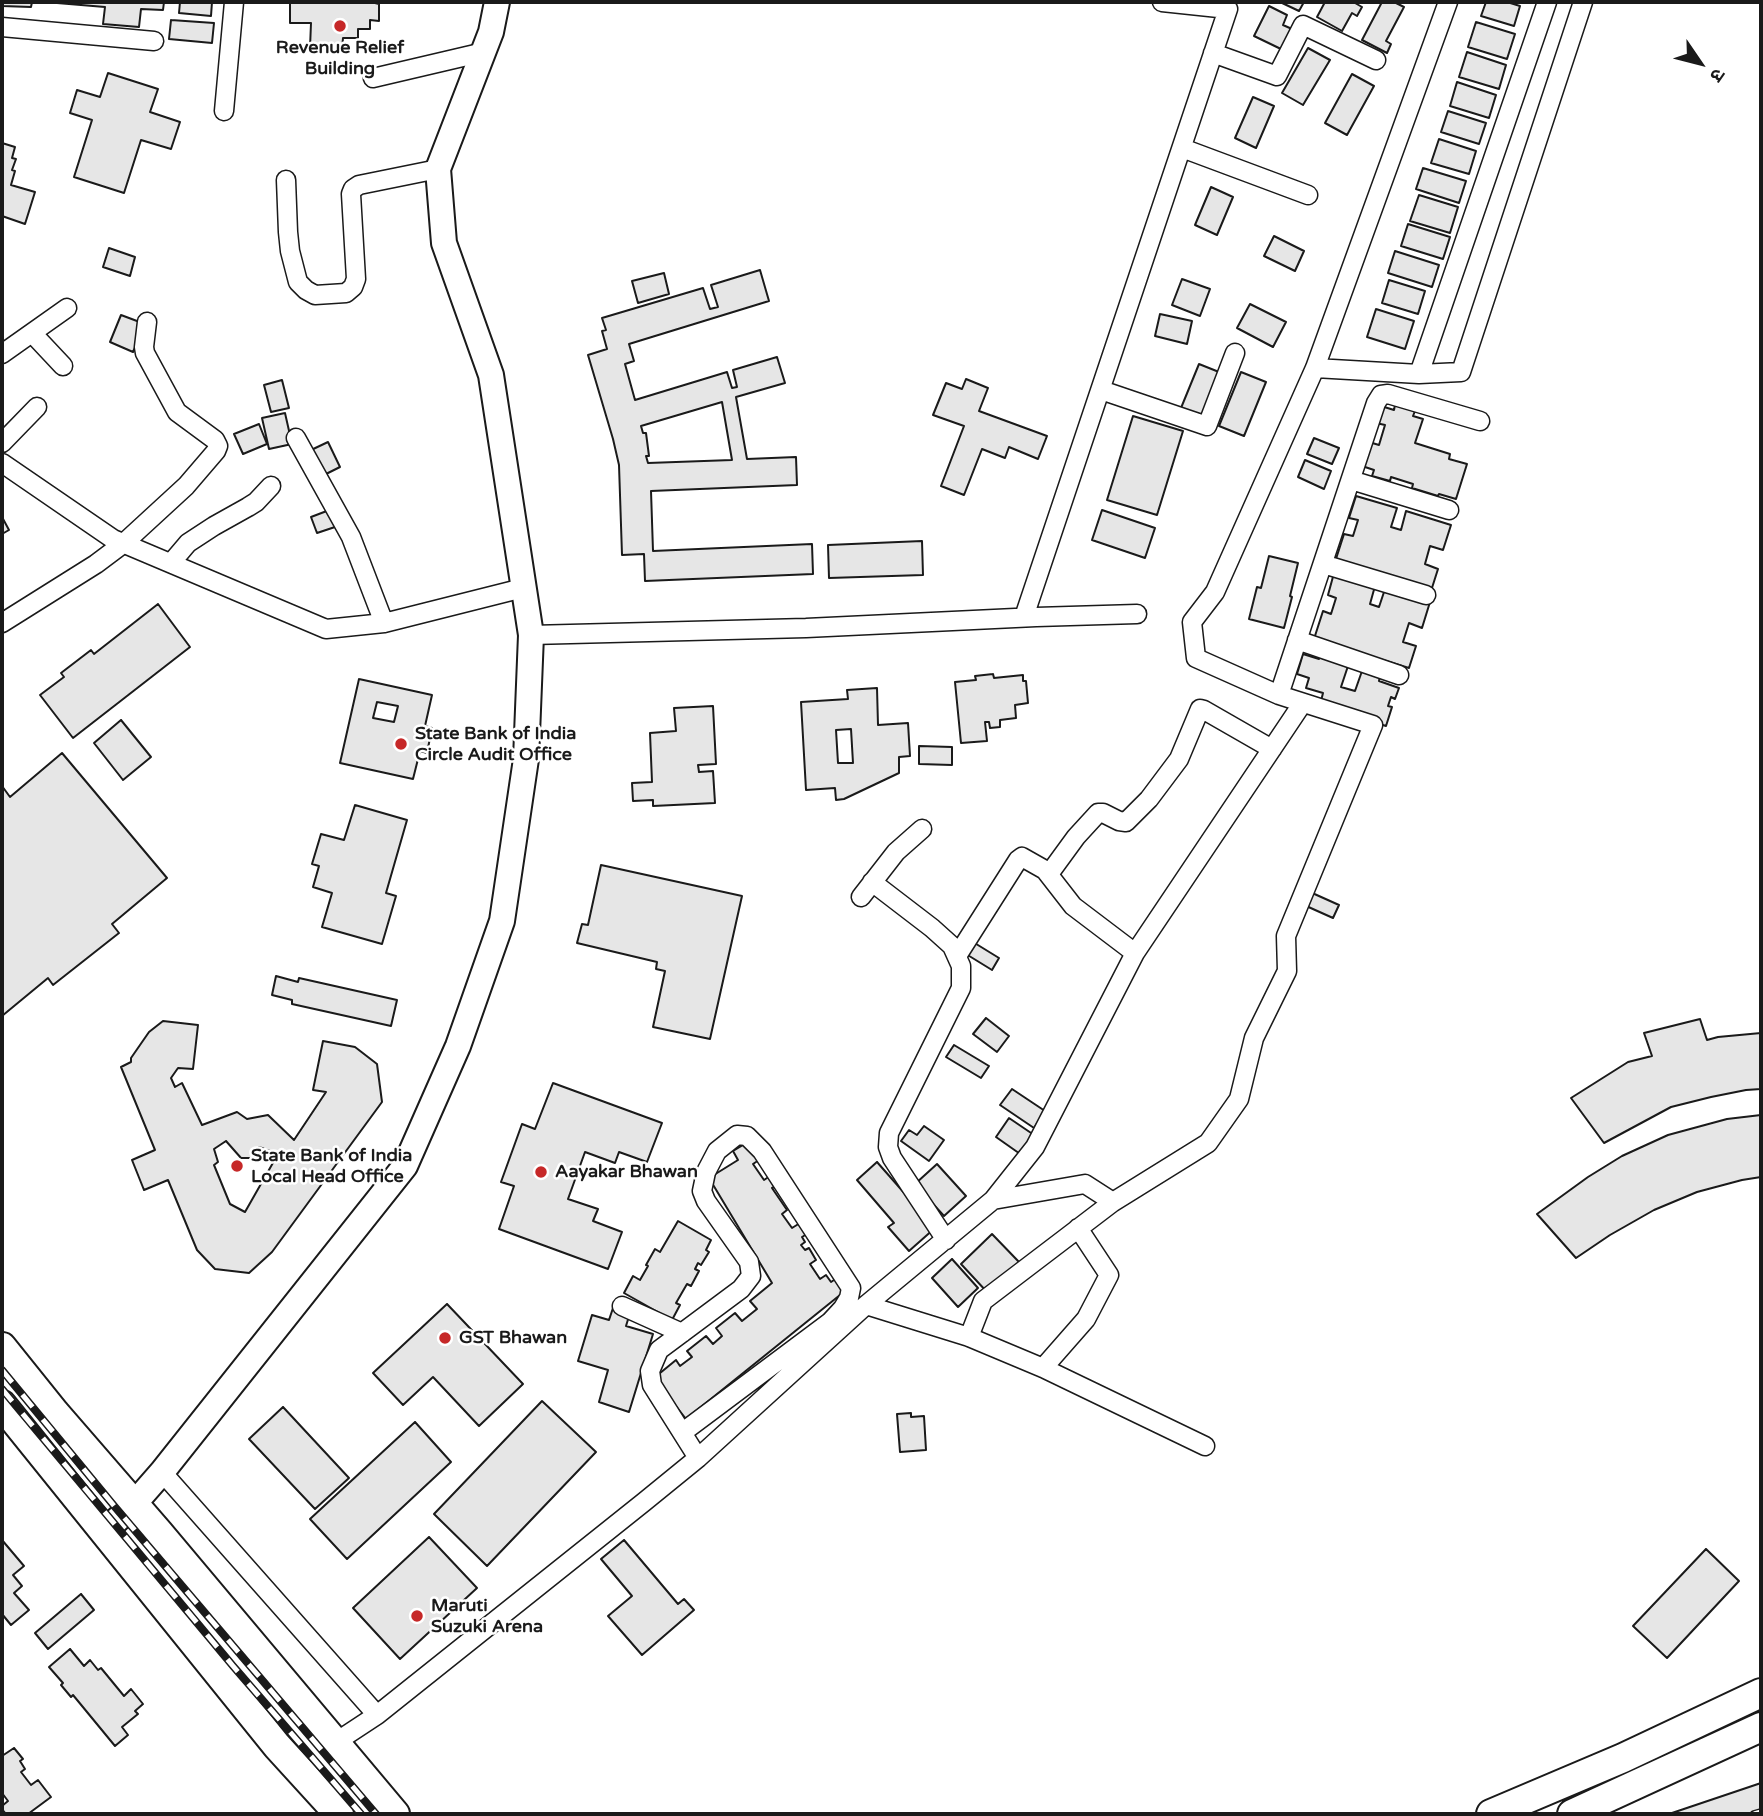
<!DOCTYPE html>
<meta charset="utf-8">
<style>
body{margin:0}
#map{position:relative;width:1763px;height:1816px;overflow:hidden;background:#fff;font-family:"Varela Round","Noto Sans Devanagari",sans-serif}
canvas{display:block}
.frame{position:absolute;inset:0;border:4px solid #1a1a1a;pointer-events:none}
.north{position:absolute;left:1665px;top:28px;width:70px;height:70px;-webkit-text-stroke:5px #fff;paint-order:stroke;rotate:125deg;font-size:19px;font-weight:700;line-height:28px;text-align:center;color:#1a1a1a}
.north::after{content:'';display:block;margin:auto;width:24px;height:32px;background:#1a1a1a;clip-path:polygon(50% 0,100% 100%,50% 72%,0 100%)}
</style>
<div id="map">
<canvas width="1763" height="1816"></canvas>
<div class="frame"></div>
<div class="north">उ</div>
</div>
<script>
const context = document.querySelector('canvas').getContext('2d');
context.lineJoin = 'round';
function fillPath(path, color) {
  context.fillStyle = color;
  context.fill(path, 'evenodd');
}
function poly(rows) {
  const path = new Path2D();
  for (const r of rows) {
    path.moveTo(r[0], r[1]);
    for (let i = 2; i < r.length; i += 2) path.lineTo(r[i], r[i + 1]);
  }
  return path;
}
function trace(path, color, width, dash) {
  context.strokeStyle = color;
  context.lineWidth = width;
  context.lineCap = dash ? 'butt' : 'round';
  context.setLineDash(dash || []);
  context.stroke(path);
}
function drawText(font, color, halo, rows, align = 'center') {
  context.font = font + ' "Varela Round",sans-serif';
  context.lineWidth = 5;
  context.setLineDash([]);
  context.textBaseline = 'middle';
  context.strokeStyle = halo;
  context.fillStyle = color;
  for (const [text, x, y, turn = 0] of rows) {
    context.save();
    context.translate(x, y);
    context.rotate((+turn || 0) * Math.PI / 180);
    context.textAlign = isNaN(turn) ? turn : align;
    if (halo) context.strokeText(text, 0, 0);
    context.fillText(text, 0, 0);
    context.restore();
  }
}
const building = poly([
 [2,2,32,2,31,7,2,6,2,2],
 [45,2,164,2,163,10,141,9,139,27,103,24,105,7,45,2],
 [180,2,212,2,211,16,179,13,180,2],
 [290,2,376,2,375,3,379,4,379,21,370,20,370,29,358,29,358,38,343,38,342,49,310,48,311,23,290,23,290,2],
 [1280,2,1304,2,1299,11,1280,2],
 [1325,2,1356,2,1355,3,1362,7,1357,16,1352,13,1342,31,1317,17,1325,2],
 [1382,2,1394,2,1404,7,1386,41,1391,44,1387,53,1362,40,1382,2],
 [1486,2,1507,2,1520,6,1514,26,1481,16,1486,2],
 [1269,6,1287,15,1283,25,1292,29,1283,50,1254,36,1269,6],
 [171,20,214,23,212,43,169,39,171,20],
 [1476,22,1515,34,1507,59,1468,47,1476,22],
 [1308,48,1330,60,1303,105,1282,93,1308,48],
 [1467,52,1506,65,1499,89,1459,77,1467,52],
 [108,73,158,89,150,112,180,122,171,149,141,140,124,193,74,177,92,120,70,113,77,90,100,97,108,73],
 [1352,74,1374,86,1347,135,1325,123,1352,74],
 [1457,82,1496,95,1489,118,1450,106,1457,82],
 [1253,97,1274,106,1256,148,1235,138,1253,97],
 [1448,111,1486,123,1479,144,1441,132,1448,111],
 [1439,139,1476,151,1469,174,1431,163,1439,139],
 [2,143,15,147,12,158,16,159,12,170,15,171,11,185,35,192,25,224,2,216,2,143],
 [1423,168,1466,181,1459,203,1416,189,1423,168],
 [1211,187,1233,197,1217,235,1195,225,1211,187],
 [1419,195,1458,207,1450,233,1410,221,1419,195],
 [1408,224,1450,237,1443,259,1401,246,1408,224],
 [1274,236,1304,251,1295,271,1264,256,1274,236],
 [109,248,135,257,130,276,103,267,109,248],
 [1395,251,1439,265,1432,287,1388,273,1395,251],
 [760,270,769,301,629,344,634,361,625,364,635,400,727,372,732,388,737,387,733,370,777,357,785,383,736,397,747,459,796,457,797,485,651,491,653,551,812,544,813,574,645,581,644,554,622,555,619,465,613,439,588,355,607,349,602,331,606,330,602,318,703,288,710,309,718,307,711,285,760,270],
 [722,402,732,460,648,463,646,456,649,456,646,433,643,433,641,426,722,402],
 [664,273,669,294,638,303,632,281,664,273],
 [1182,279,1210,289,1200,316,1172,305,1182,279],
 [1389,280,1425,291,1418,314,1382,303,1389,280],
 [1250,304,1286,322,1273,347,1237,328,1250,304],
 [1376,309,1414,321,1405,349,1367,337,1376,309],
 [1160,314,1192,321,1187,344,1155,336,1160,314],
 [121,315,145,324,133,352,110,342,121,315],
 [1199,364,1219,372,1201,417,1181,408,1199,364],
 [1241,372,1266,382,1244,436,1219,426,1241,372],
 [966,379,988,388,979,411,1047,436,1038,459,1009,447,1005,458,982,449,964,495,941,486,964,426,933,415,946,383,962,389,966,379],
 [282,380,289,408,271,412,264,385,282,380],
 [1395,405,1415,411,1413,416,1423,419,1415,443,1450,454,1449,459,1467,464,1456,499,1439,494,1438,496,1412,488,1413,484,1391,477,1390,481,1372,476,1374,470,1362,466,1369,442,1379,445,1385,425,1376,423,1381,406,1394,410,1395,405],
 [285,413,292,444,269,449,262,418,285,413],
 [1133,416,1183,431,1157,515,1107,500,1133,416],
 [259,424,267,444,243,454,234,434,259,424],
 [1314,438,1339,448,1332,464,1307,454,1314,438],
 [328,442,340,467,322,476,309,451,328,442],
 [1305,460,1331,471,1324,489,1298,477,1305,460],
 [1356,496,1397,508,1391,527,1401,530,1406,511,1451,525,1443,550,1430,546,1425,564,1438,569,1431,591,1335,562,1344,534,1353,536,1358,520,1349,518,1356,496],
 [332,509,338,526,317,533,311,517,332,509],
 [1102,510,1155,528,1145,558,1092,540,1102,510],
 [2,517,9,530,2,534,2,517],
 [922,541,923,575,829,578,828,545,922,541],
 [1269,556,1298,563,1290,596,1292,597,1284,628,1249,619,1257,587,1261,588,1269,556],
 [1334,573,1375,586,1370,604,1379,607,1385,589,1430,602,1422,628,1409,623,1403,642,1416,646,1409,668,1314,639,1323,611,1331,614,1336,598,1328,595,1334,573],
 [158,604,190,647,73,738,40,695,64,677,61,673,91,650,94,654,158,604],
 [1303,654,1319,659,1319,657,1348,666,1341,687,1355,691,1362,671,1380,676,1379,681,1399,688,1395,699,1391,697,1388,706,1392,707,1386,726,1320,705,1323,693,1306,688,1309,678,1297,674,1303,654],
 [993,674,994,678,1023,675,1023,681,1026,681,1028,703,1015,705,1016,718,1000,720,1000,727,990,728,989,722,985,722,987,741,961,743,955,682,976,680,975,676,993,674],
 [359,679,432,695,425,726,432,728,427,753,420,751,413,779,340,763,359,679],
 [377,702,398,706,394,722,373,718,377,702],
 [877,688,878,725,908,723,910,756,899,757,899,773,844,799,836,800,835,788,806,790,801,702,848,699,847,690,877,688],
 [851,729,853,763,838,763,836,730,851,729],
 [713,706,716,764,698,765,699,772,713,771,715,803,653,806,653,800,633,801,632,783,652,782,650,733,676,731,674,708,713,706],
 [121,720,151,757,123,780,94,743,121,720],
 [919,746,952,747,952,765,919,764,919,746],
 [62,753,167,878,112,924,119,933,53,985,48,978,2,1016,2,786,10,797,62,753],
 [355,805,407,820,386,893,396,896,382,944,322,927,332,893,313,887,319,866,312,864,321,834,344,840,355,805],
 [601,865,742,896,710,1039,653,1027,665,971,656,969,657,962,577,943,582,924,588,925,601,865],
 [1310,892,1339,905,1333,918,1304,905,1310,892],
 [973,942,999,958,992,970,966,954,973,942],
 [276,976,298,982,299,978,397,1000,391,1026,292,1004,292,1000,272,995,276,976],
 [986,1018,1009,1036,997,1052,973,1034,986,1018],
 [1700,1019,1707,1040,1718,1037,1761,1033,1761,1089,1746,1090,1711,1097,1671,1107,1604,1143,1571,1098,1628,1062,1652,1056,1644,1033,1700,1019],
 [163,1021,198,1025,193,1069,178,1068,171,1078,175,1087,182,1083,202,1125,237,1112,247,1119,268,1115,294,1140,326,1092,313,1090,323,1041,355,1047,377,1064,382,1102,272,1252,249,1273,215,1269,197,1250,168,1180,144,1190,132,1160,155,1150,121,1067,131,1062,131,1058,149,1032,163,1021],
 [226,1141,241,1158,257,1158,259,1147,278,1154,245,1212,230,1204,214,1165,218,1162,214,1149,226,1141],
 [954,1045,989,1066,981,1078,946,1057,954,1045],
 [553,1083,662,1123,647,1162,619,1152,615,1163,585,1152,568,1199,598,1209,593,1221,622,1232,608,1269,499,1229,514,1186,501,1182,522,1124,535,1129,553,1083],
 [1012,1089,1045,1111,1034,1128,1000,1105,1012,1089],
 [1761,1115,1761,1177,1742,1180,1697,1192,1654,1210,1610,1235,1576,1258,1537,1214,1588,1177,1622,1156,1668,1135,1727,1119,1761,1115],
 [1009,1118,1037,1137,1023,1156,996,1137,1009,1118],
 [924,1126,944,1140,929,1161,901,1141,909,1130,917,1135,924,1126],
 [748,1142,759,1160,753,1164,764,1180,770,1176,776,1186,772,1188,787,1210,782,1214,792,1228,800,1223,807,1234,802,1237,805,1242,801,1245,805,1250,809,1248,816,1260,810,1264,820,1279,826,1275,831,1282,837,1278,845,1291,686,1419,654,1378,676,1360,680,1366,692,1357,687,1351,706,1336,713,1344,722,1336,716,1328,735,1313,742,1321,757,1309,750,1301,772,1283,709,1178,738,1160,733,1151,748,1142],
 [877,1162,935,1228,909,1251,888,1227,894,1223,857,1180,877,1162],
 [937,1164,966,1196,944,1216,915,1184,937,1164],
 [678,1221,711,1240,706,1250,709,1252,701,1265,698,1263,695,1269,699,1271,691,1286,687,1284,676,1303,680,1305,672,1320,624,1293,633,1276,640,1280,648,1266,646,1265,655,1249,660,1252,678,1221],
 [992,1234,1019,1262,987,1292,961,1264,992,1234],
 [952,1259,978,1288,958,1307,932,1278,952,1259],
 [447,1304,523,1384,479,1426,433,1377,403,1405,373,1373,447,1304],
 [613,1308,630,1313,626,1326,653,1334,629,1412,599,1402,608,1370,578,1361,592,1315,609,1320,613,1308],
 [542,1401,596,1452,487,1566,434,1514,542,1401],
 [283,1407,349,1478,315,1509,249,1439,283,1407],
 [911,1413,911,1417,924,1416,926,1450,900,1452,897,1414,911,1413],
 [415,1422,451,1462,347,1559,310,1519,415,1422],
 [429,1537,477,1588,400,1659,353,1608,429,1537],
 [2,1540,24,1566,13,1575,22,1586,14,1593,29,1610,11,1625,2,1614,2,1540],
 [624,1540,678,1604,684,1599,694,1610,642,1655,608,1616,632,1596,601,1559,624,1540],
 [1706,1549,1739,1581,1667,1658,1633,1626,1706,1549],
 [81,1594,94,1610,48,1649,35,1633,81,1594],
 [70,1649,84,1666,90,1660,98,1670,101,1668,124,1696,131,1689,143,1704,135,1711,138,1714,122,1727,128,1735,115,1746,73,1695,71,1697,61,1685,63,1683,49,1667,70,1649],
 [14,1748,23,1759,20,1761,25,1769,21,1772,31,1785,38,1780,51,1797,28,1814,6,1814,2,1809,2,1806,8,1801,2,1793,2,1756,14,1748],
 [1761,1783,1761,1814,1669,1814,1761,1783]
]);
const street = poly([
 [2,27,154,41],
 [1213,53,1277,76,1303,25,1376,60],
 [373,78,484,52],
 [224,111,234,2],
 [1182,148,1308,195],
 [286,180,288,232,290,251,298,282,306,290,315,295,346,293,353,287,356,279,351,194,353,189,359,185,438,169],
 [32,333,63,366],
 [2,354,67,308],
 [1315,368,1419,374,1461,372,1583,2],
 [1419,374,1547,2],
 [1101,390,1207,426,1235,353],
 [296,438,351,537,384,623],
 [2,443,37,407],
 [2,463,113,539,326,629,384,623,523,588],
 [1351,480,1449,510],
 [171,563,188,543,214,526,248,507,256,502,271,486],
 [1323,564,1426,595],
 [1024,617,1228,9,1162,2],
 [2,623,96,564,124,543,186,486,216,451,218,446,215,440,177,412,145,353,144,347,147,322],
 [531,635,806,628,1036,617,1137,614],
 [1297,640,1399,675],
 [1279,695,1376,403,1381,395,1388,394,1480,421],
 [1049,874,1076,837,1098,813,1103,813,1119,821,1126,822,1149,799,1179,759,1200,709,1204,710,1272,749],
 [872,882,932,928,952,946,961,966,961,988,889,1133,888,1147,892,1158,946,1240],
 [861,897,896,852,922,829],
 [957,956,1018,860,1022,857,1045,870,1073,906,1135,953],
 [993,1200,1085,1184,1113,1202],
 [866,1305,969,1337,1043,1368,1205,1446],
 [622,1306,682,1333],
 [969,1337,983,1301,1113,1202,1208,1143,1239,1099,1254,1038,1287,971,1286,936,1373,725,1279,695,1196,658,1192,622,1215,592,1315,368,1448,2],
 [1043,1368,1086,1319,1109,1275,1078,1228],
 [683,1432,830,1322,843,1308,849,1298,851,1288,762,1151,747,1136,737,1135,717,1151,706,1172,702,1191,706,1201,749,1262,751,1276,741,1289,659,1350,650,1371,652,1385,698,1458],
 [162,1472,377,1715],
 [336,1742,377,1715,644,1502,698,1458,866,1305,993,1200,1035,1147,1135,953,1302,704]
]);
const secondary = poly([
 [104,1532,134,1504,162,1472,405,1166,458,1046,502,921,526,759,531,635,491,375,444,243,438,169,491,32,497,2]
]);
const primary = poly([
 [2,1347,55,1413,159,1533,395,1814],
 [2,1405,277,1746,339,1814],
 [1491,1814,1623,1758,1761,1693],
 [1572,1814,1761,1727]
]);
const rail = poly([
 [2,1370,115,1507,376,1814],
 [2,1389,233,1666,361,1814],
 [1754,1814,1761,1812]
]);
const markers = [
 [340,26,7,"#c62828"],
 [401,744,7,"#c62828"],
 [237,1166,7,"#c62828"],
 [541,1172,7,"#c62828"],
 [445,1338,7,"#c62828"],
 [417,1616,7,"#c62828"]
];
const poiNames = [
 ["Revenue Relief",340,48,"center"],
 ["Building",340,69,"center"],
 ["State Bank of India",415,734],
 ["Circle Audit Office",415,755],
 ["State Bank of India",251,1156],
 ["Local Head Office",251,1177],
 ["Aayakar Bhawan",555,1172],
 ["GST Bhawan",459,1338],
 ["Maruti",431,1606],
 ["Suzuki Arena",431,1627]
];
fillPath(building, '#e6e6e6');
trace(building, '#1a1a1a', 2);
trace(street, '#1a1a1a', 21);
trace(secondary, '#1a1a1a', 28);
trace(primary, '#1a1a1a', 32);
trace(street, '#fff', 18);
trace(secondary, '#fff', 24);
trace(primary, '#fff', 28);
trace(rail, '#1a1a1a', 8);
trace(rail, '#fff', 5, [16]);
for (const [x, y, r, color] of markers) {
  const dot = new Path2D();
  dot.arc(x, y, r, 0, 2 * Math.PI);
  context.fillStyle = color;
  context.fill(dot);
  trace(dot, '#fff', 2.5);
}
drawText('bold 18px', '#1a1a1a', '#fff', poiNames, 'left');
</script>
